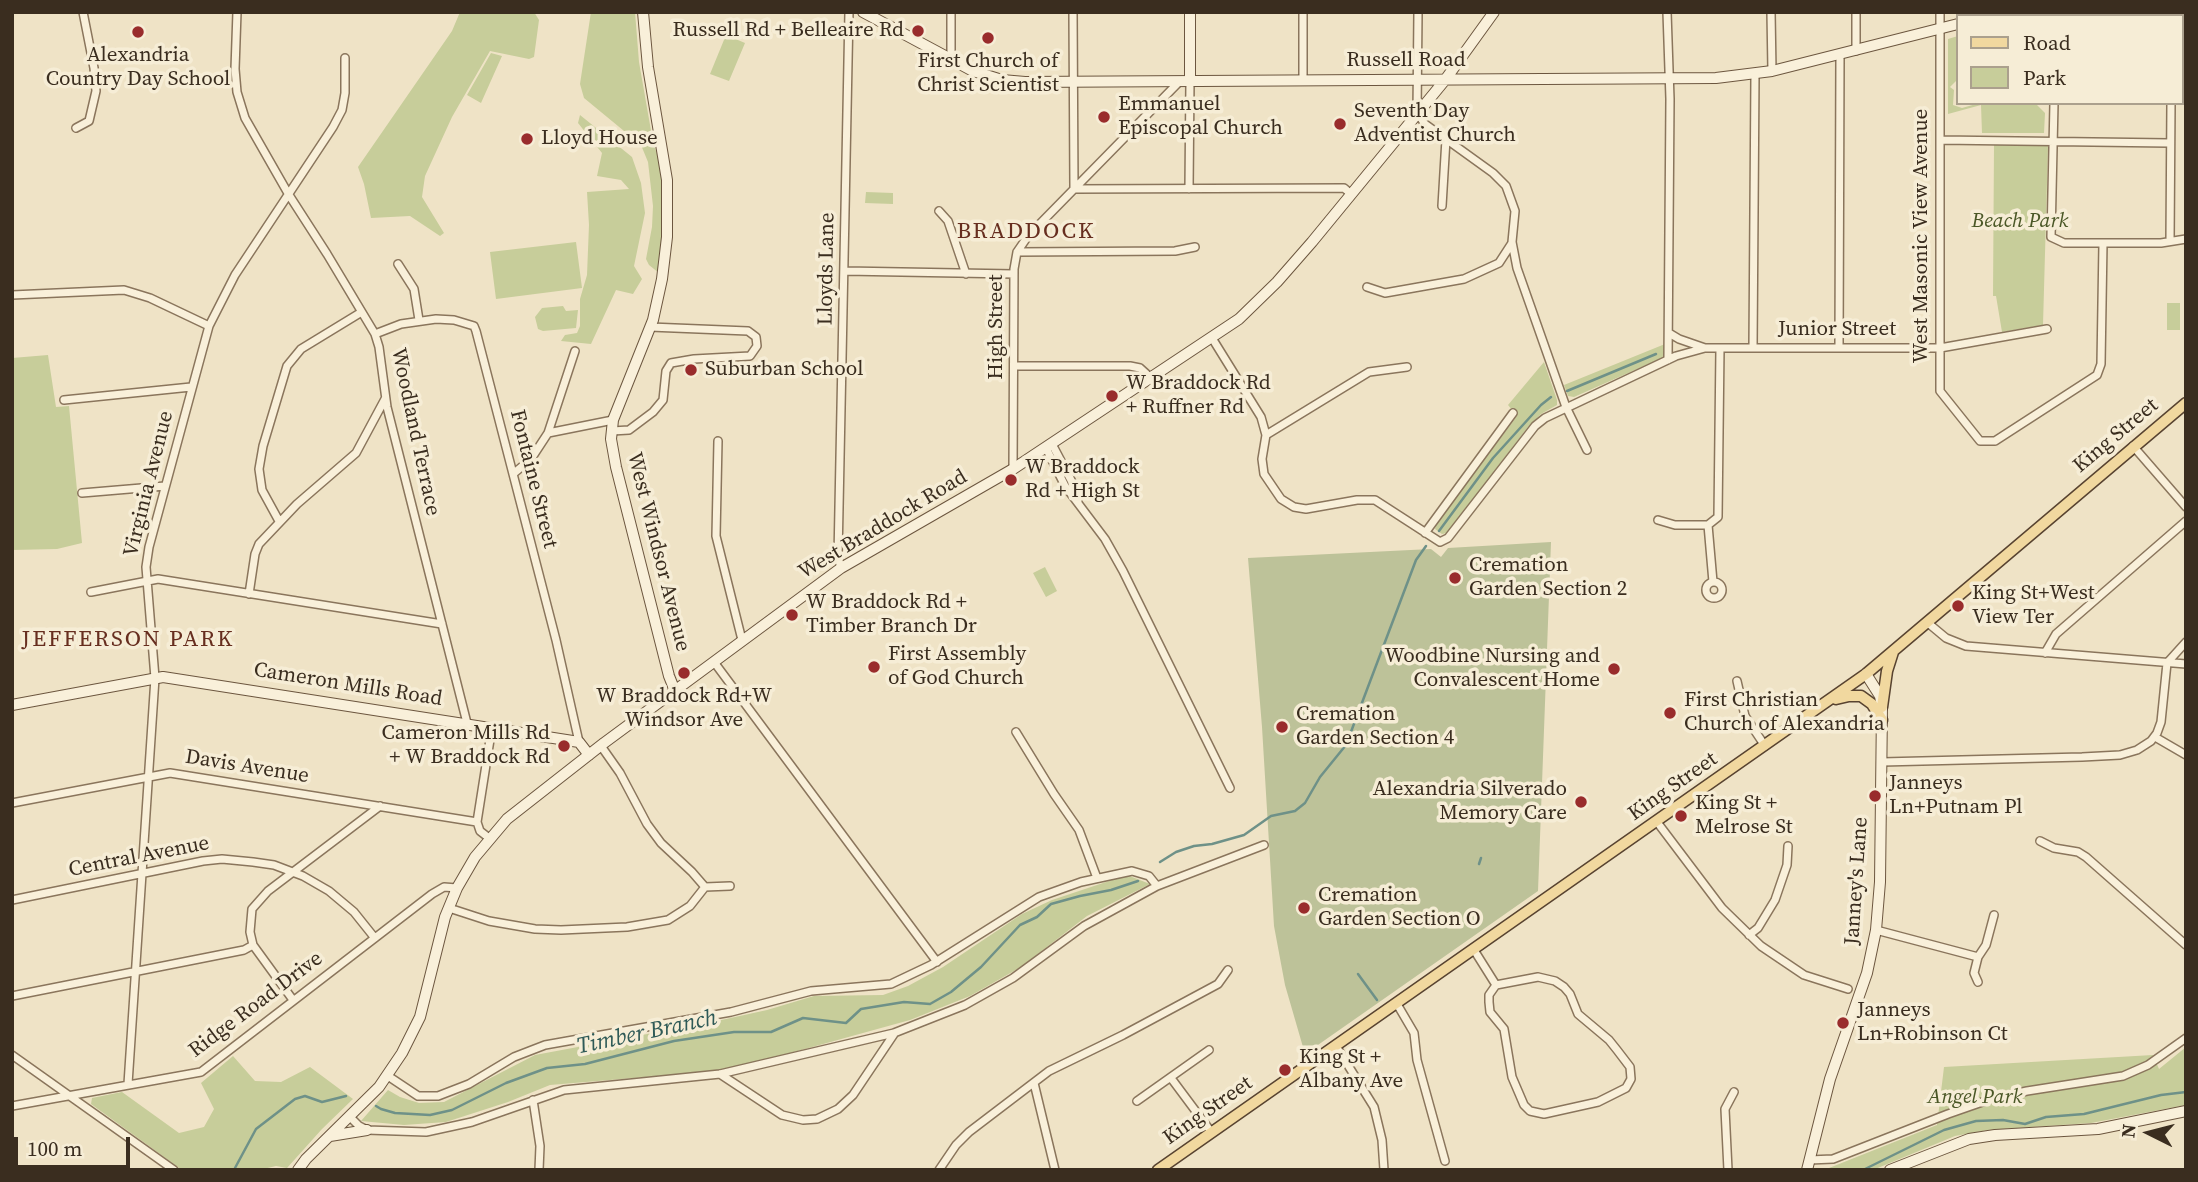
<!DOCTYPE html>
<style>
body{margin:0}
#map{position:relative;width:2198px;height:1182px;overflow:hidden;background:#efe3c6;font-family:"Source Serif 4",serif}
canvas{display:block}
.frame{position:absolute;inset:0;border:14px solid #3a2d1f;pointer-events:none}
.legend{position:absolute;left:1956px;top:14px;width:228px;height:91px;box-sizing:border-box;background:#f6edd6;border:2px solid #aba08d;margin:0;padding:9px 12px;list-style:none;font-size:21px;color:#3a2d1f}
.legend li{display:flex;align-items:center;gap:14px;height:35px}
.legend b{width:35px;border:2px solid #aba08d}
.north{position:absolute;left:2114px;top:1098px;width:70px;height:70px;-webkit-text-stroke:5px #f6edd6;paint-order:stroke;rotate:276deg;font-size:19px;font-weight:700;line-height:28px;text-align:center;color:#3a2d1f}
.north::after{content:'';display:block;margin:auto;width:24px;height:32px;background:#3a2d1f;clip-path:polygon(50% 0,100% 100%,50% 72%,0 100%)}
.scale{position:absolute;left:14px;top:1137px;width:116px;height:32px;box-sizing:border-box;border:4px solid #3a2d1f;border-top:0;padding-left:9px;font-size:21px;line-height:24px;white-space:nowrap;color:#3a2d1f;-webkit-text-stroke:5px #f6edd6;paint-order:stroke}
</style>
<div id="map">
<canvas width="2198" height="1182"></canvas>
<div class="frame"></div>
<ul class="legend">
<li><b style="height:9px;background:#f1d89f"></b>Road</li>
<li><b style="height:19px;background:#c7cd9a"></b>Park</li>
</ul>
<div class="north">N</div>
<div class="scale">100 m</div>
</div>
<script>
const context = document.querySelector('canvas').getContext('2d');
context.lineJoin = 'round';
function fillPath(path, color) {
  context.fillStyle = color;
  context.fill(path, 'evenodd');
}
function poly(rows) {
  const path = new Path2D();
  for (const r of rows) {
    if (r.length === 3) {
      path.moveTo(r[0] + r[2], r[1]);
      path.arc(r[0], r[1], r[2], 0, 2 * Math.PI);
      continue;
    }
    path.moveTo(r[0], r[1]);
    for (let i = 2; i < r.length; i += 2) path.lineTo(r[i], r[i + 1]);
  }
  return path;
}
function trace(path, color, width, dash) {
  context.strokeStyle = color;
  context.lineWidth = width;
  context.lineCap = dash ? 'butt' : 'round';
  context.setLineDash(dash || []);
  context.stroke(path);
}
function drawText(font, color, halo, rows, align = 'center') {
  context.font = font + ' "Source Serif 4",serif';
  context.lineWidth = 7;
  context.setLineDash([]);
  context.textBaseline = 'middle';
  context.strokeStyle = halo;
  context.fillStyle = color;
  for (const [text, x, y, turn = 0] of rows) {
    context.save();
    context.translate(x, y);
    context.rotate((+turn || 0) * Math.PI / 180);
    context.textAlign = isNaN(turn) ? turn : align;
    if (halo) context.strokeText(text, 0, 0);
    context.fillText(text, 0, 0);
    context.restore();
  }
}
const green = poly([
 [460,12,534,12,539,20,534,57,529,59,490,51,452,117,425,176,422,197,444,233,440,236,410,216,371,218,364,184,358,167,452,31],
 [591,12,635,12,639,62,653,142,660,163,664,212,663,253,659,273,649,265,646,259,652,227,653,206,648,162,641,145,584,98,580,84],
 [726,35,745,43,729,81,710,74],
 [1958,36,1958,79,1950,87,1954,90,1953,105,1962,108,1976,104,2037,105,2045,113,2044,133,1982,133,1981,105,1948,114,1948,39],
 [491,53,502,56,481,103,467,95],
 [580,115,632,157,641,183,645,213,634,266,642,279,633,294,616,290,591,344,561,341,565,335,577,333,580,326,580,299,587,275,589,225,587,192,629,189,621,180,597,176,602,153,578,123],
 [1994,145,2048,146,2043,325,2002,332,1996,296,1993,296],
 [866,192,893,193,893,204,865,203],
 [576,242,582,288,496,299,490,252],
 [2167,303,2180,303,2180,330,2167,330],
 [563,306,566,311,578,310,576,328,543,331,538,329,535,317,542,308],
 [1665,344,1665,353,1662,358,1574,397,1568,396,1564,385],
 [48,355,56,407,69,406,82,543,57,549,12,550,12,358],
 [1544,362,1557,400,1557,405,1541,414,1528,427,1447,533,1442,534,1435,529,1436,524,1517,416,1508,405],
 [1045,567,1057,591,1046,597,1033,573],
 [1127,875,1150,884,1087,916,1021,967,970,996,910,1020,729,1070,550,1085,508,1102,446,1122,404,1125,361,1121,388,1090,400,1097,419,1103,444,1102,535,1055,717,1021,767,1010,814,996,883,995,908,986,943,967,1022,914,1052,900],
 [2186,1047,2186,1105,2091,1123,1988,1130,1955,1136,1873,1170,1824,1170,1937,1125,1944,1067,2153,1055,2159,1069],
 [233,1056,255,1081,281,1082,310,1067,353,1099,322,1129,287,1168,276,1166,259,1170,182,1170,91,1104,92,1098,122,1092,179,1133,204,1127,214,1109,201,1083]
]);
const cemetery = poly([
 [1551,542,1538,891,1305,1054,1285,985,1274,926,1262,727,1248,558,1431,549,1441,557,1448,548]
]);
const stream = poly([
 [1567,391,1656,354],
 [1439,531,1493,458,1541,405,1551,397],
 [1160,862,1176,852,1194,846,1212,844,1244,835,1271,816,1295,811,1305,803,1320,777,1346,745,1416,560,1426,546],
 [1479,864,1481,858],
 [1358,974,1377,1000],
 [376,1106,381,1109,395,1113,430,1115,452,1110,506,1083,547,1068,585,1064,674,1041,734,1032,771,1032,803,1018,846,1023,861,1009,904,1002,930,1004,951,992,981,967,1020,925,1037,917,1051,904,1080,896,1111,890,1138,881],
 [235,1168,256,1129,295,1099,305,1096,322,1102,346,1096],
 [1863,1170,1944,1130,1976,1121,2003,1120,2025,1124,2046,1117,2084,1114,2161,1095,2186,1092]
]);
const street = poly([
 [237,12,235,69,237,92,245,118,289,195,327,254,375,334,379,347,387,407,467,723],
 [951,12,951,60],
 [1073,12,1074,189,1344,188,1351,194],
 [1303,12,1303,80],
 [1418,12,1417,113,1425,124,1493,173,1506,186,1515,211,1512,242,1517,268,1566,407,1587,450],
 [1667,12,1670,99,1668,360],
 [1771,12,1772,71],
 [1856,12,1856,51],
 [1940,12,1940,391,1980,441,1995,441,2097,375,2101,364,2103,243],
 [2182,87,2186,85],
 [2054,103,2051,237,2064,243,2161,243,2186,239],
 [76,128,89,121,96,91,94,68,83,12],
 [1940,140,2169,143],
 [1189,189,1190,81],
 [1442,206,1446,139],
 [939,211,948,221,966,274],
 [2170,241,2171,103],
 [1017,252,1175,251,1195,247],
 [398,264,414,289,419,320],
 [845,271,1014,274],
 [1367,287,1385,293,1464,279,1499,263,1512,243],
 [12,295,124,290,150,298,209,326],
 [1669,333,1679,339,1705,348,1940,348,2047,329],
 [375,334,401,324,436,319,454,320,474,326,476,331,556,640,579,742],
 [1212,338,1261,417,1266,435,1262,459,1264,474,1281,499,1294,507,1306,509,1357,500,1375,500,1440,542,1448,538,1535,426,1545,418,1676,356,1705,348],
 [1753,348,1755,74],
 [1839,348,1840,55],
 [1014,366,1130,366,1140,368,1151,378],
 [64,400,191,387],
 [612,431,629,430,653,412,663,400,666,371,671,363,694,359,750,356,757,346,756,337,748,331,650,327],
 [548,433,575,351],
 [1266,435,1369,372,1407,367],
 [718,441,716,536,742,640],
 [1052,444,1072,482,1078,502],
 [2133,446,2186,507],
 [1046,448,1065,486,1105,539,1123,571,1230,788],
 [1013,469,1014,269,1017,252,1028,236,1179,82],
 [513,474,531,459,548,433,613,420],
 [82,493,165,486],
 [1658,520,1675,525,1708,525,1718,517,1720,348],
 [279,521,262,490,259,469,263,446,287,366,301,349,360,313],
 [1708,525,1713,582],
 [1425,533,1513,413],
 [841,568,838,557,849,12],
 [1714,590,8],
 [91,592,158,579,442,624],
 [249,594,255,554,259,544,297,504,356,453,385,399],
 [1928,623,1946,638,1966,646,2186,664],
 [2045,653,2056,634,2186,521],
 [714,662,937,962],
 [1737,681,1745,716,1765,746],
 [1016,732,1054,794,1079,830,1097,878],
 [2155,737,2186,755],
 [601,746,620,773,647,824,661,843,692,872,705,887,730,886],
 [1882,762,2082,757,2120,755,2137,750,2151,741,2157,733,2161,722,2167,663,2186,642],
 [12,803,170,773,477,822],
 [1657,822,1722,908,1761,946,1804,975,1848,989],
 [489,838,480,831,477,822,492,727],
 [2040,841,2054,848,2078,852,2086,857,2186,945],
 [12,900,203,861,222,859,253,862,274,865,303,876,329,891,354,912,374,937],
 [449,908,489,921,535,929,561,930,627,927,668,920,690,906,705,887],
 [1876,930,1978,957],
 [1749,935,1758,928,1775,900,1787,865,1788,846],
 [1474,950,1496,985],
 [1538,977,1555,981,1564,987,1570,994,1578,1014,1609,1040,1617,1050,1630,1067,1631,1079,1626,1088,1598,1102,1544,1114,1530,1111,1524,1105,1512,1077,1504,1029,1490,1012,1489,1002,1489,995,1496,985,1538,977],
 [1978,982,1974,973,1978,957,1986,945,1994,915],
 [12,996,244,950,253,945],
 [293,1000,253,945,250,932,252,909,268,891,380,806],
 [1397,1004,1414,1033,1417,1060,1445,1161],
 [1336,1046,1374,1107,1382,1140,1384,1170],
 [12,1055,174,1170],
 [720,1074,782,1115,803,1120,817,1119,838,1109,853,1095,894,1034],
 [388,1076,418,1096,438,1096,469,1084,514,1057,545,1045,731,1012,811,991,891,984,931,965,1039,897,1081,882,1132,871,1149,876,1157,886],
 [1171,1078,1212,1133],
 [1034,1083,1055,1170],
 [128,1084,155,678,146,567,149,547,209,326,235,275,333,127,342,110,345,93,345,58],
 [533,1100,540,1146,539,1170],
 [1137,1101,1209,1050],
 [12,1106,201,1072,432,894,444,887,457,888],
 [350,1117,359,1126,367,1130,426,1132,472,1122,564,1090,720,1074,894,1033,965,1005,1013,978,1084,926,1157,886,1264,845],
 [1809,1160,1833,1159,1948,1114,1991,1099,2027,1091,2123,1076,2148,1065,2186,1038],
 [939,1170,956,1145,969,1132,1049,1071,1123,1035,1218,984,1228,970],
 [1728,1170,1725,1109,1734,1092]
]);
const secondary = poly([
 [643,12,648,67,667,180,667,237,662,279,653,320,613,420,611,439,616,467,669,676,675,691],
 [863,12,973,71,1002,80,1025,82,1716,78,1772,71,1958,24],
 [1190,12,1190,81],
 [1993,16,2007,12],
 [12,705,163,677,579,742,589,755],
 [330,1136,367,1130],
 [298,1170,306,1159,379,1087,402,1053,420,1017,445,917,457,888,475,857,507,819,604,743,841,568,1013,469,1239,319,1277,282,1312,242,1445,80,1494,12],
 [1807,1170,1830,1079,1867,973,1876,930,1880,882,1882,707,1880,696,1866,674],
 [1890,1170,1969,1139,1995,1135,2098,1129,2186,1111]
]);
const primary = poly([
 [1836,699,1849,696,1861,696,1872,704,1882,720],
 [1882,707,1887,671,1893,652],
 [1158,1170,1866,674,2186,403]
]);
const markers = [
 [918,31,7,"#992c2c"],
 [138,32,7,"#992c2c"],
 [988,38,7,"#992c2c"],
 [1104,117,7,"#992c2c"],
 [1340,124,7,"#992c2c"],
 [527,139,7,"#992c2c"],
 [691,370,7,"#992c2c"],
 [1112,396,7,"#992c2c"],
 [1011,480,7,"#992c2c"],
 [1455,578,7,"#992c2c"],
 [1958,606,7,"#992c2c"],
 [792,615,7,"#992c2c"],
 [874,667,7,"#992c2c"],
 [1614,669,7,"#992c2c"],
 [684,673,7,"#992c2c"],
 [1670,713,7,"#992c2c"],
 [1282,727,7,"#992c2c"],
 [564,746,7,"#992c2c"],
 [1875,796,7,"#992c2c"],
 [1581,802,7,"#992c2c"],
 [1681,816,7,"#992c2c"],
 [1304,908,7,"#992c2c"],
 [1843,1023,7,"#992c2c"],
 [1285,1070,7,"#992c2c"]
];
const poiNames = [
 ["Russell Rd + Belleaire Rd",904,31,"right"],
 ["Alexandria",138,56,"center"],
 ["Country Day School",138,80,"center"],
 ["First Church of",988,62,"center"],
 ["Christ Scientist",988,86,"center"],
 ["Emmanuel",1118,105],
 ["Episcopal Church",1118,129],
 ["Seventh Day",1354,112],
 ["Adventist Church",1354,136],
 ["Lloyd House",541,139],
 ["Suburban School",705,370],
 ["W Braddock Rd",1126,384],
 ["+ Ruffner Rd",1126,408],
 ["W Braddock",1025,468],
 ["Rd + High St",1025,492],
 ["Cremation",1469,566],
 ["Garden Section 2",1469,590],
 ["King St+West",1972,594],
 ["View Ter",1972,618],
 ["W Braddock Rd +",806,603],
 ["Timber Branch Dr",806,627],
 ["First Assembly",888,655],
 ["of God Church",888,679],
 ["Woodbine Nursing and",1600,657,"right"],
 ["Convalescent Home",1600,681,"right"],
 ["W Braddock Rd+W",684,697,"center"],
 ["Windsor Ave",684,721,"center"],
 ["First Christian",1684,701],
 ["Church of Alexandria",1684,725],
 ["Cremation",1296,715],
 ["Garden Section 4",1296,739],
 ["Cameron Mills Rd",550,734,"right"],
 ["+ W Braddock Rd",550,758,"right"],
 ["Janneys",1889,784],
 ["Ln+Putnam Pl",1889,808],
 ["Alexandria Silverado",1567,790,"right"],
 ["Memory Care",1567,814,"right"],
 ["King St +",1695,804],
 ["Melrose St",1695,828],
 ["Cremation",1318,896],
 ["Garden Section O",1318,920],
 ["Janneys",1857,1011],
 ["Ln+Robinson Ct",1857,1035],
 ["King St +",1299,1058],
 ["Albany Ave",1299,1082]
];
const streetNames = [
 ["Russell Road",1406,61],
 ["West Masonic View Avenue",1922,236,-90],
 ["Lloyds Lane",827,269,-89],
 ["High Street",997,327,-90],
 ["Junior Street",1837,330],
 ["Woodland Terrace",415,432,78],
 ["King Street",2116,436,-40],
 ["Fontaine Street",533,479,76],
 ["Virginia Avenue",149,484,-76],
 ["West Braddock Road",883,525,-31],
 ["West Windsor Avenue",658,552,76],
 ["Cameron Mills Road",348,685,9],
 ["Davis Avenue",247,767,9],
 ["King Street",1673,787,-35],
 ["Central Avenue",139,857,-11],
 ["Janney's Lane",1857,881,-86],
 ["Ridge Road Drive",256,1005,-37],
 ["King Street",1208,1111,-35]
];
const parkNames = [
 ["Beach Park",2020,222],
 ["Angel Park",1975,1098]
];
const neighbourhoodNames = [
 ["BRADDOCK",1026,232],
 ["JEFFERSON PARK",128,640]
];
const waterNames = [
 ["Timber Branch",647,1033,-12]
];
fillPath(green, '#c7cd9a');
fillPath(cemetery, '#bdc299');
trace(stream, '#6e9188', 2.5);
trace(street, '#8a755c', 10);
trace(secondary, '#6c563f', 12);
trace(primary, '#584330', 13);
trace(street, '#f9f0da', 7);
trace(secondary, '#f9f0da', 10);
trace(primary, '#f1d89f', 10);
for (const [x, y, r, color] of markers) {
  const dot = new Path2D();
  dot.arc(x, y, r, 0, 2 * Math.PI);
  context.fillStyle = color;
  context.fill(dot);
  trace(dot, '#f6edd6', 2.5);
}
drawText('21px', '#3a2d1f', '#f6edd6', poiNames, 'left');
drawText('21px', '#3a2d1f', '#f6edd6', streetNames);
drawText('italic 21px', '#4a5726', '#f6edd6', parkNames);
context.letterSpacing = '2px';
drawText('23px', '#672e1f', '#f6edd6', neighbourhoodNames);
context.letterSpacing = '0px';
drawText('italic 23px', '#2f5a57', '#f6edd6', waterNames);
</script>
